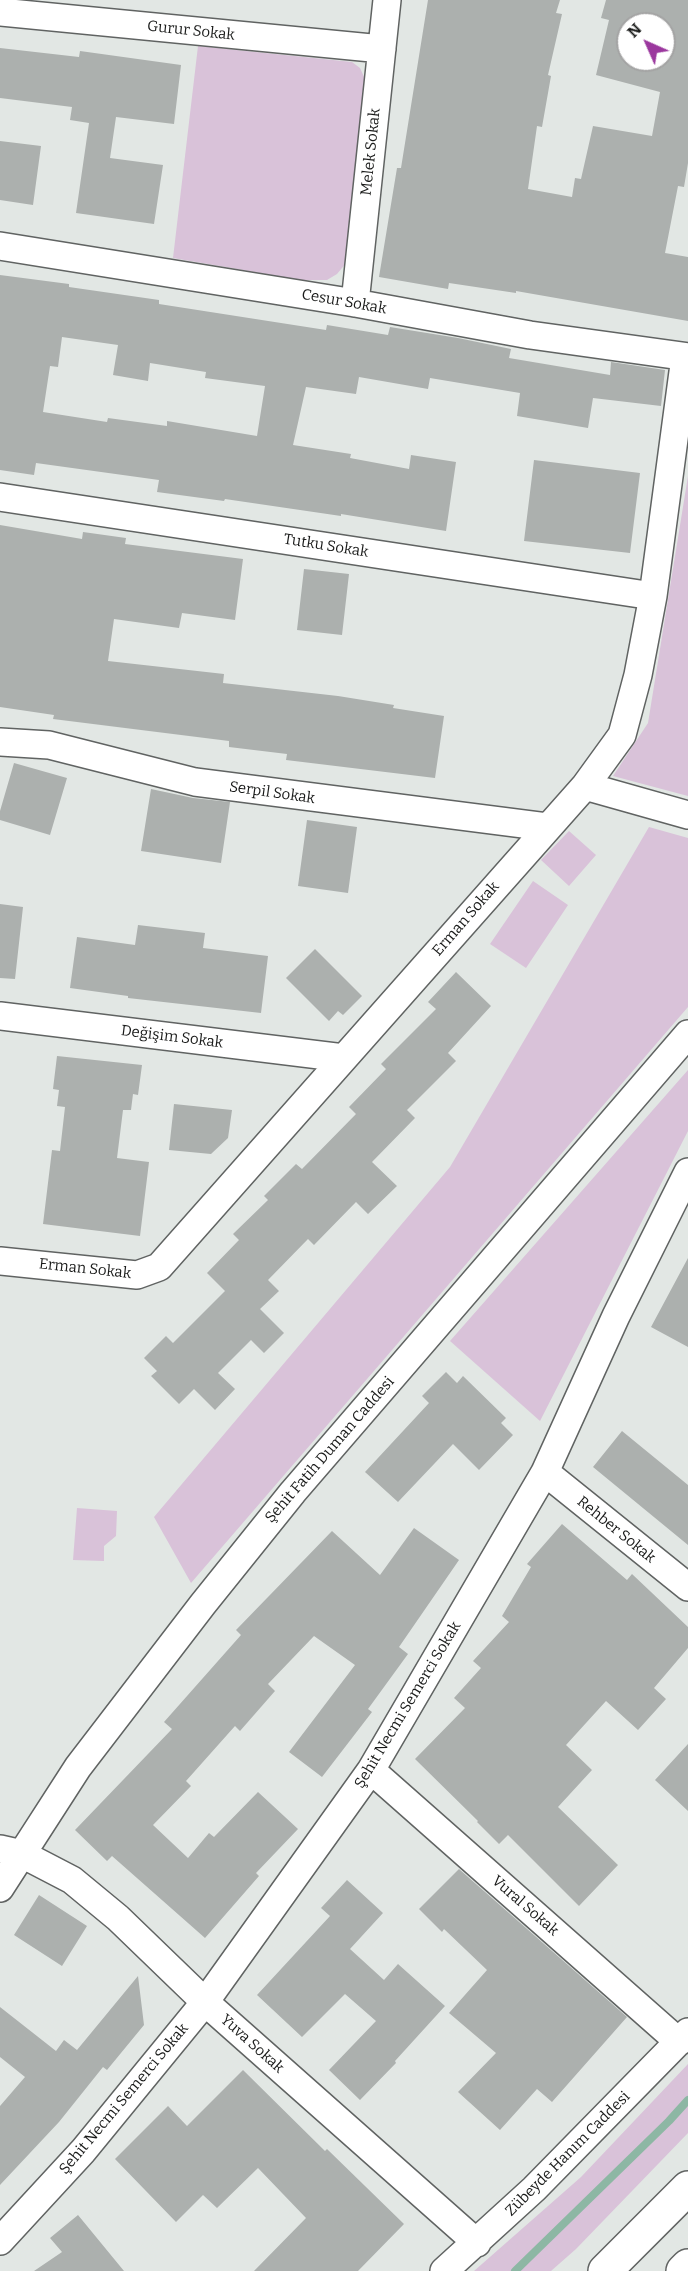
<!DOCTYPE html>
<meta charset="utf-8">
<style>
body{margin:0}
#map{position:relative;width:688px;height:2271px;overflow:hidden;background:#e2e7e4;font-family:Bitter,serif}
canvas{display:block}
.north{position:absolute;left:616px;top:12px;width:60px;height:60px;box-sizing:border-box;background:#fff;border:2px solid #a3a3a3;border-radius:50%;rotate:315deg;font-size:16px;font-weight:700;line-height:24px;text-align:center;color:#191a19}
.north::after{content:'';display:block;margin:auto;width:21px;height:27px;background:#9b389e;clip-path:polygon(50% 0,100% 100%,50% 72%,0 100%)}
</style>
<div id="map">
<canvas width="688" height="2271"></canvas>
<div class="north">N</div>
</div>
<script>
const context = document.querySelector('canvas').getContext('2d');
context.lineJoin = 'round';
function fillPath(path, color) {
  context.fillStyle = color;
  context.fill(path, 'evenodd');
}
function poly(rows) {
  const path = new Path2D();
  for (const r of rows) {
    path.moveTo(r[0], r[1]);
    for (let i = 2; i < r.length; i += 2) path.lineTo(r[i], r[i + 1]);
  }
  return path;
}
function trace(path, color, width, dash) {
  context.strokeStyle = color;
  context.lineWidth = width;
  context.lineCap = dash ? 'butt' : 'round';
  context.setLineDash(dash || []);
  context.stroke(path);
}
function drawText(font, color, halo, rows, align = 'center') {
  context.font = font + ' Bitter,serif';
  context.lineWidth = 4.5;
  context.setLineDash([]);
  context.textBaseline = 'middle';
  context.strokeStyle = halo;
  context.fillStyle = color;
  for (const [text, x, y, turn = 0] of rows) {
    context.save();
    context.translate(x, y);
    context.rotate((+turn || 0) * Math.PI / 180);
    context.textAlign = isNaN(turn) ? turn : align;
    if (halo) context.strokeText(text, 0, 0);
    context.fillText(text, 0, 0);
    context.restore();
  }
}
const green = poly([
 [198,46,352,62,360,68,365,79,347,262,337,274,327,280,301,280,173,258],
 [688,476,688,796,613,776,648,723],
 [649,827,688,838,688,1007,191,1583,154,1517,450,1167],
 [569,831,596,855,569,886,541,860],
 [533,881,568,905,526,968,490,944],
 [688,1070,688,1131,540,1421,450,1341],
 [77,1508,117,1511,116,1536,104,1546,104,1561,73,1560],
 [688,2064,688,2133,576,2249,551,2271,474,2271,581,2177]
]);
const stream = poly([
 [515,2271,669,2121,688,2100]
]);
const building = poly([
 [428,0,560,0,556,13,562,14,548,75,551,76,542,127,537,126,528,189,572,197,575,178,581,179,593,126,652,136,660,92,596,75,609,20,601,18,606,0,688,0,688,163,684,187,678,186,665,253,688,257,688,321,516,291,516,293,449,283,448,289,379,277,397,168,401,168],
 [628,24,664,24,664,60,628,60],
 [0,48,79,57,80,51,181,65,174,124,116,117,110,158,163,165,154,224,76,213,89,123,70,120,72,107,0,98],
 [0,141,41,146,33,205,0,200],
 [0,275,69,284,69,287,159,300,159,304,326,330,327,325,388,335,390,327,458,338,511,349,509,358,610,375,611,362,665,370,661,406,593,398,588,428,517,416,520,393,430,378,428,389,359,377,356,394,306,387,293,445,351,454,350,458,409,469,411,455,456,462,446,531,341,514,341,516,225,499,224,501,157,492,159,480,36,463,34,475,0,470],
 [62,337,118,345,113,375,148,381,150,363,206,372,205,378,265,386,257,436,167,421,167,426,108,418,107,422,43,412,50,366,58,367],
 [534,460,640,473,630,553,524,541],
 [0,525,82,539,83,532,126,538,125,544,243,559,235,620,182,613,179,628,114,619,108,661,224,674,223,683,338,696,394,705,393,708,444,716,435,778,286,760,287,754,229,747,229,741,53,719,54,715,0,707],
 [304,569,349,574,342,635,297,630],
 [14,763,67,778,50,835,0,820,0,811],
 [151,789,193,798,230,802,221,863,141,851],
 [307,820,357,827,348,893,298,886],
 [0,904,23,907,15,979,0,978],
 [138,925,205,933,203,948,268,956,261,1013,128,998,128,996,70,988,77,937,135,945],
 [315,949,362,996,343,1015,338,1011,329,1021,286,978],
 [456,972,491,1006,448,1053,456,1061,407,1110,415,1118,372,1162,397,1186,368,1214,356,1202,314,1245,308,1239,268,1280,279,1291,260,1309,284,1333,264,1353,251,1340,218,1373,235,1389,215,1410,194,1389,179,1404,151,1376,157,1371,144,1358,166,1336,173,1343,225,1291,207,1273,239,1240,233,1234,268,1200,264,1196,296,1164,302,1169,356,1114,349,1107,386,1069,381,1064,436,1009,428,1002],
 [57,1056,142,1065,138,1095,133,1094,131,1110,123,1110,117,1158,149,1162,140,1236,43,1224,52,1150,60,1151,65,1107,57,1106,59,1090,53,1089],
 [174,1104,232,1110,228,1138,211,1154,169,1150],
 [688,1258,688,1347,651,1327],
 [446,1372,457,1383,463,1376,506,1418,501,1423,513,1435,479,1470,453,1444,398,1502,365,1472,429,1403,422,1396],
 [622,1431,688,1485,688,1545,593,1467],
 [562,1524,627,1580,632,1574,688,1627,688,1648,654,1688,666,1699,638,1730,606,1701,566,1745,592,1770,558,1807,618,1865,579,1906,508,1835,499,1844,477,1822,478,1821,415,1759,465,1708,454,1698,481,1668,473,1661,509,1622,502,1616,531,1567,527,1564],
 [414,1528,459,1560,399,1647,408,1654,368,1709,372,1712,322,1777,289,1752,355,1665,314,1636,268,1684,275,1691,240,1731,235,1726,186,1781,191,1786,153,1825,188,1858,209,1833,214,1837,258,1792,298,1829,256,1873,259,1876,205,1938,112,1856,107,1861,75,1830,172,1729,164,1722,241,1635,236,1630,332,1531,380,1575],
 [688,1744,688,1811,655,1780],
 [459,1869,627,2017,552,2102,537,2089,500,2130,458,2092,496,2053,449,2013,487,1970,444,1929,442,1932,419,1909],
 [347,1880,383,1913,350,1949,384,1980,398,1964,445,2006,395,2061,396,2063,360,2100,329,2070,376,2021,345,1994,302,2037,257,1995,330,1916,321,1908],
 [39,1895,87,1926,62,1966,14,1935],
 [138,1976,144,2025,107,2070,103,2067,59,2122,0,2185,0,2106,25,2077,0,2057,0,2007,56,2051,64,2040,77,2050],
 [243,2070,325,2151,327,2149,404,2224,358,2271,254,2271,306,2218,258,2168,217,2208,203,2195,176,2222,115,2159,168,2106,187,2126],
 [78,2215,124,2271,34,2271,62,2252,50,2238]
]);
const minor = poly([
 [0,12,382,49],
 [0,246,355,303,530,335,688,357],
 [355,303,387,0],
 [0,497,653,596],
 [0,742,49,745,195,782,547,827],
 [585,786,688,815],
 [0,1016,344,1058],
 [0,1261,137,1275,159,1267,585,786,622,735,638,675,653,596,685,357],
 [545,1472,688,1587],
 [371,1770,679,2042],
 [0,1849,22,1854,72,1880,118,1918,205,2002,477,2243],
 [0,1888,78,1767,203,1604,293,1492,688,1034],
 [0,2241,83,2151,205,2002,371,1770,545,1472,616,1316,688,1172],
 [444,2271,534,2189,688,2032]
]);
const highway = poly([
 [605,2271,688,2188],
 [683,2271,688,2266]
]);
const streetNames = [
 ["Gurur Sokak",191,31,6],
 ["Melek Sokak",371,152,-84],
 ["Cesur Sokak",344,302,10],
 ["Tutku Sokak",326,546,9],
 ["Serpil Sokak",272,793,8],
 ["Erman Sokak",466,919,-49],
 ["Değişim Sokak",172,1037,7],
 ["Erman Sokak",85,1269,6],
 ["Şehit Fatih Duman Caddesi",330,1450,-49],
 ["Rehber Sokak",616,1530,39],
 ["Şehit Necmi Semerci Sokak",408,1705,-59],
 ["Vural Sokak",525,1906,41],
 ["Yuva Sokak",252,2044,42],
 ["Şehit Necmi Semerci Sokak",124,2099,-50],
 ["Zübeyde Hanım Caddesi",568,2154,-45]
];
fillPath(green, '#d9c2d9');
trace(stream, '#8db7a4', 8);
fillPath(building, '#acb0ae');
trace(minor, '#606362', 30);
trace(highway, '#606362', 36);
trace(minor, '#fff', 27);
trace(highway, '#fff', 33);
drawText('15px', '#191a19', '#fff', streetNames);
</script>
